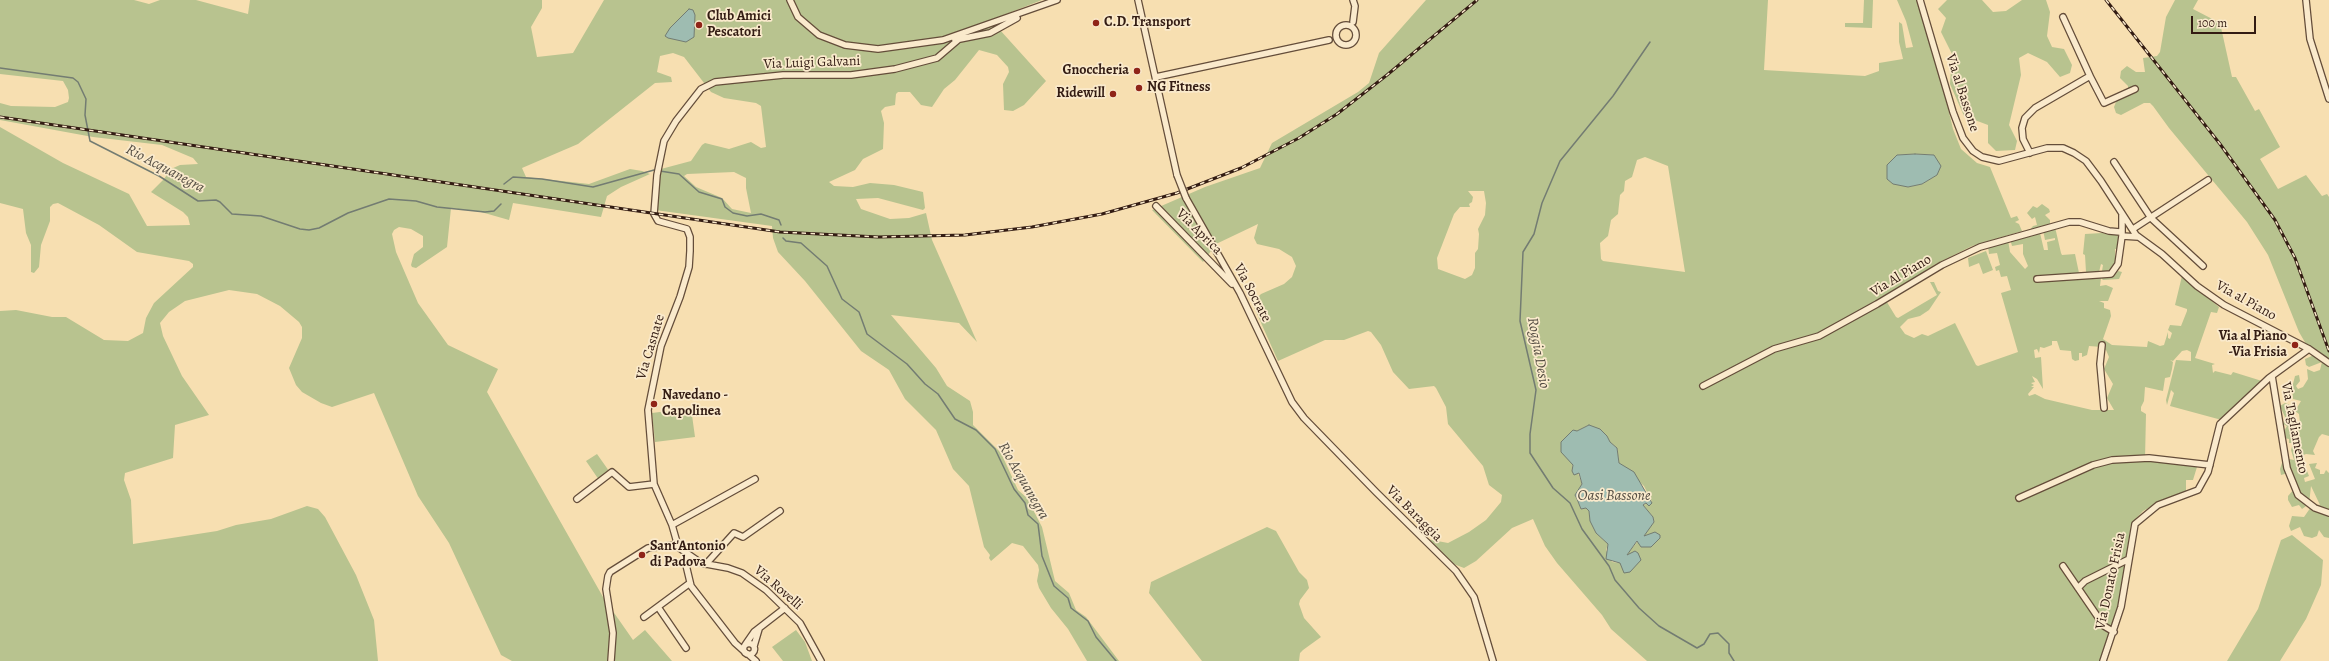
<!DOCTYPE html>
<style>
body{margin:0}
#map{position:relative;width:2329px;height:661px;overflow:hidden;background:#f7dfb1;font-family:Alegreya,serif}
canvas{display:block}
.scale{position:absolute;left:2191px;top:16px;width:65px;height:18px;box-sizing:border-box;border:2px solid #331c13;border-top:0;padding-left:5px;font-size:12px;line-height:14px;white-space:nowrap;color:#331c13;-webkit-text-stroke:3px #faeacc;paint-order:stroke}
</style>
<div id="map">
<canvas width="2329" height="661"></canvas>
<div class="scale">100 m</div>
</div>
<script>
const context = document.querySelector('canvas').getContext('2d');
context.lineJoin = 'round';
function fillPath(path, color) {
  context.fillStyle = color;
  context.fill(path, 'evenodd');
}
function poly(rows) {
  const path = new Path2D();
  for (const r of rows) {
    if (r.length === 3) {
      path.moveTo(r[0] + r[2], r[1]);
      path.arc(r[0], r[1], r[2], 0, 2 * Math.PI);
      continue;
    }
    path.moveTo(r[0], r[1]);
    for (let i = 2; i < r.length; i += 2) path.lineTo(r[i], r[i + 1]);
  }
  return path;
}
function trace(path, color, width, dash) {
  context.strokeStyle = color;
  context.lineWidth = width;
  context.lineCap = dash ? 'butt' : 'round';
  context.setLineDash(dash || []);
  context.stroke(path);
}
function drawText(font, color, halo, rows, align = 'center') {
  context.font = font + ' Alegreya,serif';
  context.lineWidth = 3.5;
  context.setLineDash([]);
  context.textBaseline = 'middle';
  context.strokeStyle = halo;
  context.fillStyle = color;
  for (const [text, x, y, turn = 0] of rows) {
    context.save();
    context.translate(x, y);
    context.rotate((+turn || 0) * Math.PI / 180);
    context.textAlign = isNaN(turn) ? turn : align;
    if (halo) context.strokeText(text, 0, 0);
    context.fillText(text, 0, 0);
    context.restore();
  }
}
const green = poly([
 [0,0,134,0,149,4,160,0,196,0,248,14,250,0,542,0,542,8,531,27,537,57,573,53,604,0,1042,0,991,20,1046,81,1024,105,1013,111,1004,110,1003,84,1009,72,1008,67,997,55,979,50,955,80,944,89,932,107,921,105,910,92,898,92,896,94,895,105,885,107,881,111,884,123,883,149,863,159,855,170,829,182,834,186,853,187,870,183,894,185,923,192,925,208,923,210,878,198,856,199,861,209,890,219,909,218,926,213,932,240,977,342,959,323,891,315,936,368,947,386,970,401,973,412,973,425,1001,453,1018,490,1027,498,1042,527,1055,581,1069,593,1076,610,1086,617,1119,661,1087,661,1068,629,1051,608,1039,588,1037,581,1039,570,1038,565,1023,546,1012,543,991,561,989,558,990,555,984,547,969,486,953,469,936,430,905,399,889,370,861,351,805,281,778,252,773,238,772,226,655,210,661,169,691,161,702,145,705,143,729,149,751,142,761,148,766,147,761,106,756,103,724,98,711,92,684,57,673,53,660,56,657,72,671,77,672,82,655,83,578,144,522,168,526,177,589,184,630,169,642,171,650,174,621,187,607,196,601,217,513,203,509,220,481,212,451,208,447,247,416,268,412,267,411,265,414,254,423,247,423,236,411,229,399,227,394,230,392,234,396,252,418,303,448,345,498,369,487,392,603,597,633,640,645,630,672,661,512,661,501,655,449,543,418,496,374,393,332,407,321,403,302,392,296,385,289,368,302,338,302,327,299,322,280,306,257,294,229,290,185,301,169,312,160,323,163,336,182,376,209,415,175,425,173,458,125,473,124,480,131,500,133,544,217,531,236,525,271,519,307,506,318,509,325,517,356,575,374,620,378,661,0,661,0,311,16,310,52,317,66,317,104,340,128,341,143,333,146,318,154,303,193,267,193,264,189,261,137,252,99,225,58,203,53,204,50,207,50,221,41,245,39,267,34,273,31,272,31,245,26,233,23,209,0,203,0,127,63,163,129,194,147,226,190,225,188,217,183,212,151,192,164,179,171,169,180,165,198,164,193,158,162,145,93,137,0,120,0,103,11,106,55,107,68,102,69,98,68,90,63,81,0,74],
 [734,172,746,178,746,188,751,213,732,209,722,198,696,187,684,176,687,174],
 [1426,0,1768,0,1764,70,1865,76,1879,71,1879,63,1903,59,1899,42,1899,22,1902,24,1906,48,1913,47,1906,21,1897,0,1918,0,1939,70,1953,129,1961,149,1977,163,1990,167,2011,218,2017,216,2019,220,2015,222,2019,224,2022,231,2029,229,1972,246,1934,265,1885,299,1896,317,1898,318,1937,295,1930,282,1934,282,1938,291,1941,292,1929,310,1920,316,1908,319,1900,327,1905,334,1914,338,1922,334,1928,336,1955,323,1976,365,1978,366,2018,352,2001,293,2011,290,2007,276,2001,277,1999,270,1996,271,1995,267,2000,265,1997,253,1989,254,1988,246,2008,240,2010,252,2025,269,2028,266,2023,254,2023,244,2012,246,2010,239,2040,233,2044,250,2048,250,2047,242,2055,240,2055,238,2045,240,2043,230,2055,227,2061,253,2062,255,2075,254,2079,273,2086,272,2085,255,2083,254,2085,234,2102,233,2118,235,2120,238,2117,249,2115,249,2115,268,2112,272,2102,271,2103,265,2101,264,2099,272,2088,272,2089,276,2106,277,2114,276,2118,271,2122,272,2119,279,2103,280,2101,278,2100,286,2106,285,2113,288,2108,301,2099,301,2104,303,2104,308,2110,310,2111,316,2103,339,2112,345,2147,347,2148,341,2160,346,2164,345,2168,332,2168,338,2170,339,2172,333,2168,330,2170,325,2181,326,2187,311,2187,309,2175,305,2182,276,2219,307,2217,313,2211,312,2195,358,2215,364,2212,365,2213,373,2215,371,2231,375,2233,372,2262,381,2222,419,2218,419,2170,406,2174,393,2171,390,2167,405,2166,400,2176,360,2191,361,2191,352,2187,350,2182,351,2173,361,2170,360,2173,362,2172,369,2170,377,2165,378,2163,391,2145,387,2144,401,2141,407,2141,411,2146,414,2145,459,2169,461,2197,467,2193,480,2186,480,2186,492,2167,498,2143,511,2131,524,2116,621,2100,661,1647,661,1611,629,1602,615,1557,563,1545,546,1533,519,1512,528,1476,561,1464,568,1451,563,1427,539,1448,543,1469,532,1486,520,1501,502,1502,495,1489,485,1483,466,1448,424,1446,407,1436,388,1434,386,1409,389,1393,372,1381,345,1371,332,1368,331,1344,340,1325,340,1278,361,1254,307,1254,301,1261,294,1284,284,1292,277,1296,266,1292,257,1279,249,1257,244,1254,238,1258,224,1216,244,1203,262,1152,210,1205,187,1260,168,1272,143,1358,92,1369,83,1379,53],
 [1915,154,1934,155,1937,175,1922,184,1908,187,1887,165,1897,155],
 [1645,157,1668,166,1685,272,1603,261,1601,259,1600,243,1608,236,1611,220,1618,214,1620,195,1624,191,1625,181,1632,177,1637,160],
 [1468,191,1484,191,1486,203,1485,215,1478,229,1479,234,1478,249,1475,253,1475,268,1472,275,1465,279,1438,269,1437,258,1454,214,1460,207,1470,207,1469,204,1472,202,1473,197],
 [2052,341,2057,341,2060,350,2071,351,2072,359,2075,361,2079,360,2079,353,2082,353,2082,357,2087,355,2089,346,2102,347,2104,351,2106,350,2109,357,2104,369,2113,384,2107,398,2114,410,2092,410,2045,399,2035,394,2029,396,2028,394,2034,387,2031,387,2034,385,2031,383,2035,382,2032,376,2037,379,2043,389,2041,357,2035,358,2034,350,2037,349,2039,353,2040,347,2044,348,2052,345],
 [1589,425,1607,436,1610,442,1617,448,1619,463,1644,486,1652,502,1643,505,1653,517,1654,522,1645,533,1641,547,1638,541,1620,563,1612,562,1606,550,1608,544,1596,533,1589,516,1589,511,1586,508,1581,509,1575,495,1582,484,1578,473,1572,471,1577,431],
 [1864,0,1873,0,1872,28,1845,27,1845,23,1863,23],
 [1947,0,1982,0,1993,12,2006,11,2022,0,2046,0,2050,12,2047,36,2052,47,2064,49,2072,65,2070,73,2060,77,2047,62,2028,53,2019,58,2021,75,2009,125,2017,141,2015,150,1996,151,1988,143,1988,125,1964,116,1950,84,1952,54,1941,32,1946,18,1938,9],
 [2175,0,2198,0,2193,9,2220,23,2232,77,2236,77,2255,111,2259,109,2280,147,2260,159,2278,189,2306,175,2322,196,2327,194,2329,197,2329,436,2322,434,2319,437,2313,451,2315,455,2306,454,2296,458,2298,463,2303,461,2309,476,2304,478,2305,482,2315,479,2309,464,2317,463,2315,468,2320,470,2320,474,2324,474,2326,470,2329,473,2329,538,2324,537,2319,530,2317,536,2312,538,2304,536,2300,527,2291,531,2289,526,2292,516,2304,517,2313,504,2320,505,2311,486,2309,504,2302,509,2299,505,2292,507,2288,500,2288,496,2295,488,2290,483,2291,478,2288,473,2281,475,2280,469,2282,463,2289,459,2294,460,2291,450,2293,443,2289,443,2289,439,2284,438,2283,433,2287,426,2283,424,2285,417,2280,406,2285,403,2290,405,2293,410,2291,422,2294,425,2300,423,2299,414,2295,411,2301,401,2293,399,2292,388,2295,376,2299,375,2300,381,2296,386,2298,389,2303,387,2308,379,2307,369,2314,372,2320,370,2322,362,2309,367,2306,365,2305,359,2314,355,2312,347,2306,344,2299,332,2268,255,2247,222,2169,128,2153,106,2150,103,2144,103,2121,115,2116,113,2114,107,2116,102,2128,90,2128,86,2120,78,2121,71,2127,66,2136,72,2145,72,2143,58,2157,56,2160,52,2166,17],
 [2042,204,2049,209,2050,212,2045,215,2050,220,2050,224,2029,231,2033,226,2037,225,2035,217,2032,219,2027,213,2033,206,2037,208],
 [1986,251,1993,270,1983,274,1979,263,1969,267,1968,258],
 [691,408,695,437,655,442,652,413],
 [597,454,609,471,599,480,586,461],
 [1267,527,1276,531,1299,572,1307,580,1309,588,1300,600,1299,604,1304,618,1321,637,1303,650,1300,653,1299,661,1202,661,1149,593,1151,582],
 [2292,535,2323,560,2321,585,2306,619,2280,661,2227,661,2258,609,2281,540],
 [796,630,805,642,812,661,783,661,772,647]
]);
const water = poly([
 [689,9,693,10,695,15,694,37,686,42,668,38,665,36,670,28,689,9],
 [1915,154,1934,155,1941,166,1937,175,1922,184,1908,187,1893,184,1887,179,1887,165,1897,155,1915,154],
 [1589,425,1600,429,1607,436,1610,442,1617,448,1619,463,1634,472,1652,503,1649,506,1646,503,1643,505,1653,517,1654,522,1644,536,1655,532,1660,535,1660,538,1651,547,1641,547,1637,541,1627,555,1635,551,1638,553,1641,560,1630,572,1624,573,1620,563,1606,559,1608,544,1596,533,1590,521,1589,511,1586,508,1581,509,1577,499,1575,495,1582,484,1579,473,1574,475,1572,471,1573,465,1561,452,1561,442,1573,430,1577,431,1589,425]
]);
const stream = poly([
 [1650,42,1613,96,1560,161,1542,203,1534,234,1523,252,1520,321,1536,390,1530,434,1530,453,1553,488,1570,503,1582,529,1609,566,1615,580,1639,608,1659,626,1697,648,1704,644,1710,634,1718,633,1729,644,1729,653,1734,661],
 [0,68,73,78,78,82,86,99,85,115,90,141,159,176,198,201,216,200,220,202,232,214,261,216,300,229,309,230,319,228,348,213,389,199,416,201,437,207,485,212,494,211,501,204],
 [660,171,679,174,699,192,722,199,725,207,733,213,747,216,761,214,779,220,781,225],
 [504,184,513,177,542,179,593,187,654,170],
 [783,238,786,241,801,243,827,266,842,299,859,312,867,334,907,364,925,384,938,394,955,419,976,430,995,449,1014,489,1025,503,1028,515,1038,524,1042,556,1054,586,1068,598,1071,608,1088,621,1096,637,1116,661]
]);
const minor = poly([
 [790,0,798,17,819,35,845,45,878,49,943,40,1057,0],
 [1138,0,1177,175],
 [1353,0,1355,6,1353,22],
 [1920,0,1953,112,1963,138,1973,151,1982,157,1999,161,2047,148,2063,148,2074,153,2086,161,2101,181,2136,235,2162,254,2197,286,2224,305,2309,349,2329,363],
 [2306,0,2310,39,2329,99],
 [1346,35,10],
 [955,40,990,33,1017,18],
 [2090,76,2104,103,2135,89],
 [1156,77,1329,40],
 [2030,153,2023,139,2022,128,2025,118,2035,108,2090,76,2063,17],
 [2114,162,2151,218,2203,266],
 [1186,198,1240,293,1292,402,1304,418,1376,492,1456,571,1474,597,1493,661],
 [1156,206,1232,284],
 [2122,215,2122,236,2138,237],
 [2133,229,2208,180],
 [2037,279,2111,274,2118,264,2122,236],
 [2102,345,2100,364,2104,408],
 [2272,376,2287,468,2298,495,2315,508,2329,513],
 [1703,386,1774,349,1819,336,1877,304,1942,265,1980,247,2069,222,2080,222,2109,231,2120,232],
 [2019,498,2093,465,2112,460,2149,458,2210,465],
 [577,499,612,472,629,487,654,484],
 [672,525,755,479],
 [678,546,672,525,654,484,648,410,661,346,680,297,689,267,690,251,690,237,687,229,658,221,654,214,657,175,664,141,676,121,701,89,715,82,783,75,851,75,895,69,937,58,958,40],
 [689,555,686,565,691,586,735,643,745,652],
 [706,564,734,533,743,537,780,511],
 [2063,566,2104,626,2114,632],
 [2078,588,2085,581,2129,559],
 [658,607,686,648],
 [644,617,690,583],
 [749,649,5.5],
 [745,645,754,632,785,608],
 [754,646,759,629],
 [748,654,756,661],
 [611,661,613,633,606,589,608,576,610,572,648,548,675,545,701,563,728,568,742,573,766,590,800,623,821,661],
 [2103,661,2121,607,2135,524,2158,505,2198,490,2208,472,2220,424,2269,378,2309,349]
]);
const rail = poly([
 [2106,0,2220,144,2275,220,2295,258,2329,351],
 [0,117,780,232,878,237,965,235,1032,227,1102,214,1177,193,1241,168,1299,138,1337,114,1387,75,1477,0]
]);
const minorBridge = poly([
 [1177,175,1186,198]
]);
const markers = [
 [1096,23,4,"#8f2418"],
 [699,25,4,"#8f2418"],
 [1137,71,4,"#8f2418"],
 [1139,88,4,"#8f2418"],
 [1113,94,4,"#8f2418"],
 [2295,345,4,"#8f2418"],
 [654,404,4,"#8f2418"],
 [642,555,4,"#8f2418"]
];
const poiNames = [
 ["Club Amici",707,17],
 ["Pescatori",707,33],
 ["C.D. Transport",1104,23],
 ["Gnoccheria",1129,71,"right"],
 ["NG Fitness",1147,88],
 ["Ridewill",1105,94,"right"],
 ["Via al Piano",2287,337,"right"],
 ["-Via Frisia",2287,353,"right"],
 ["Navedano -",662,396],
 ["Capolinea",662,412],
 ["Sant'Antonio",650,547],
 ["di Padova",650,563]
];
const streetNames = [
 ["Via Luigi Galvani",812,63,-2],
 ["Via al Bassone",1962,93,72],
 ["Via Aprica",1199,232,45],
 ["Via Al Piano",1901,276,-31],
 ["Via Socrate",1252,293,62],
 ["Via al Piano",2246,301,29],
 ["Via Casnate",651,347,-73],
 ["Via Tagliamento",2294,428,79],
 ["Via Baraggia",1414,514,45],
 ["Via Donato Frisia",2111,581,-78],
 ["Via Rovelli",778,588,41]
];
const waterNames = [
 ["Rio Acquanegra",165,169,28],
 ["Roggia Desio",1538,353,80],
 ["Rio Acquanegra",1023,481,60],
 ["Oasi Bassone",1614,496]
];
fillPath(green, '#b8c38f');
fillPath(water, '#9ebcb1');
trace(water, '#737c72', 1);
trace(stream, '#737c72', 1.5);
trace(minor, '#644d3a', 8);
trace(minor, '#faeacc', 5.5);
trace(rail, '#331c13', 3);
trace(rail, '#faeacc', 1.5, [4.5]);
trace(minorBridge, '#644d3a', 8, []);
trace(minorBridge, '#faeacc', 5.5);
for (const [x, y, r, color] of markers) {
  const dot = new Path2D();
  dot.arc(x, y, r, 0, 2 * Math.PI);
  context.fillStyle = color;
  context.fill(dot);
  trace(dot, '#faeacc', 1.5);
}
drawText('bold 14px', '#331c13', '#faeacc', poiNames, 'left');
drawText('14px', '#331c13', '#faeacc', streetNames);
drawText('italic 15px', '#534c42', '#faeacc', waterNames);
</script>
